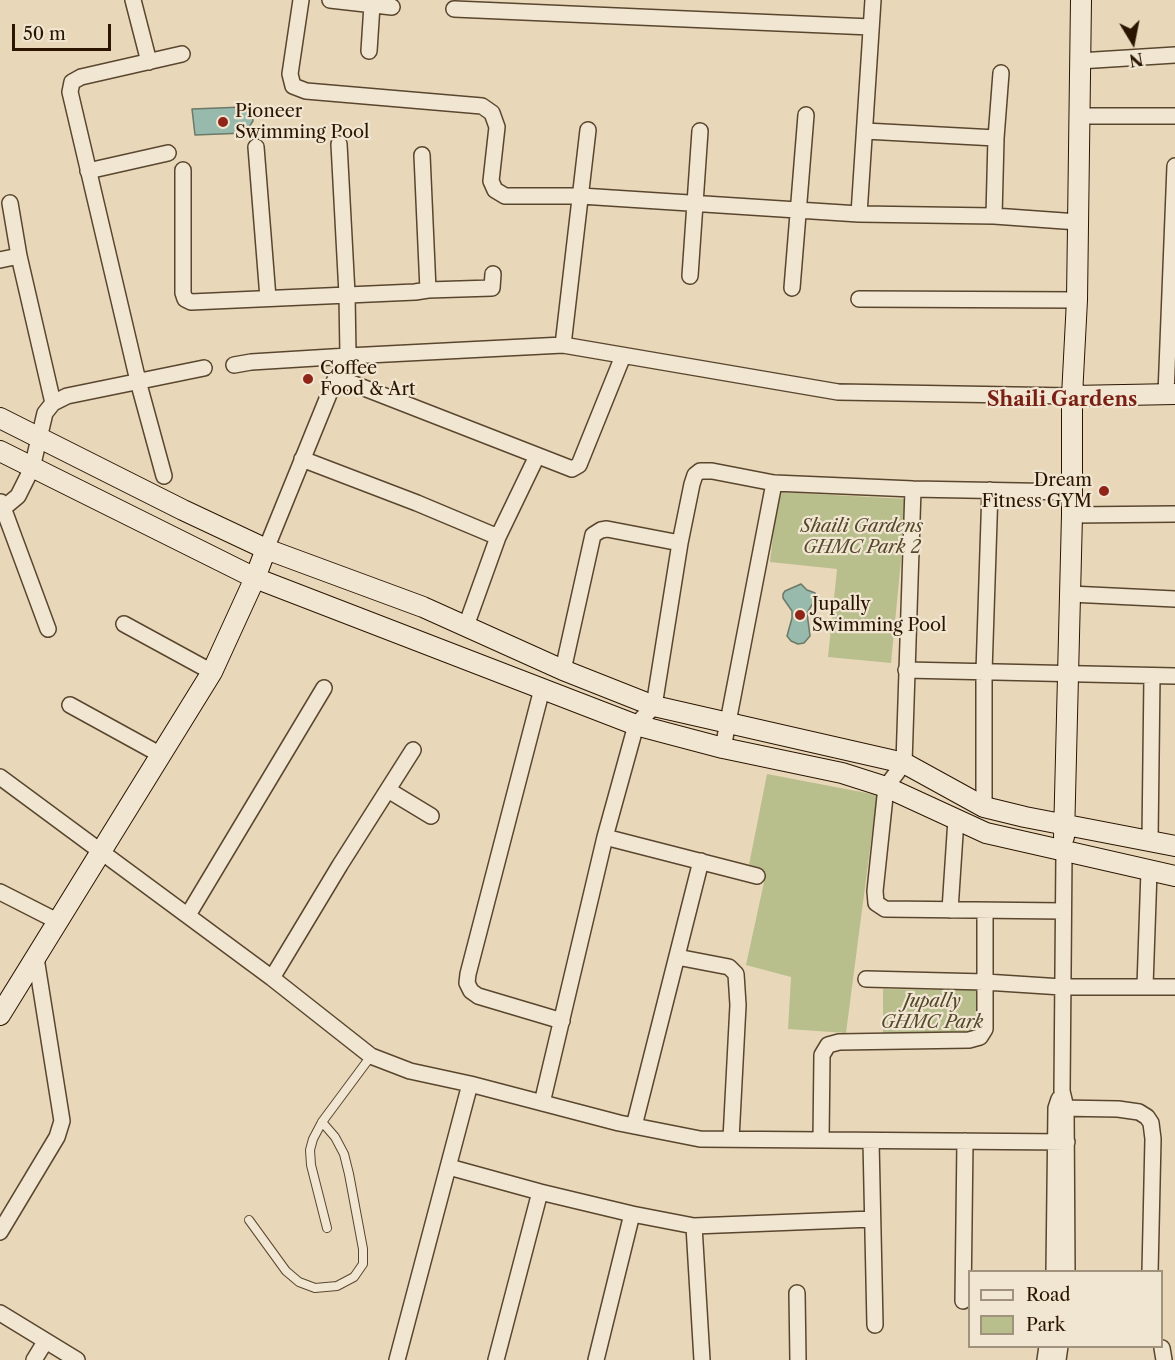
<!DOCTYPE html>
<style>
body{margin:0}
#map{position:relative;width:1175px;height:1360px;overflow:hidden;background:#e8d8b9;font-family:"Libre Caslon Text",serif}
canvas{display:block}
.legend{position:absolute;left:968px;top:1270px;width:195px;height:78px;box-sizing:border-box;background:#f0e6d2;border:2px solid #a1927e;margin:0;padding:8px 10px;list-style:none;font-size:18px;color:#2b1500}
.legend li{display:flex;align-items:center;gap:12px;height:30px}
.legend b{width:30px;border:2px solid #a1927e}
.north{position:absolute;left:1103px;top:12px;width:60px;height:60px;-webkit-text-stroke:4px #f0e6d2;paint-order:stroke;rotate:170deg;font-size:16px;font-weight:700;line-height:24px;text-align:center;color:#2b1500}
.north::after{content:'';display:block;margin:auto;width:21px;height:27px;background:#2b1500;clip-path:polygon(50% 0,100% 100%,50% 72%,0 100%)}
.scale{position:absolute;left:12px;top:24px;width:99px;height:27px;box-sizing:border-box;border:3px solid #2b1500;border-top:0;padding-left:8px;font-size:18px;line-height:21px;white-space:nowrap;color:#2b1500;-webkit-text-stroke:4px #f0e6d2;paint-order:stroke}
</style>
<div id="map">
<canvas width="1175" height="1360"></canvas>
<ul class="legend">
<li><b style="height:8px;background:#f0e6d2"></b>Road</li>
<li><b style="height:16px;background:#b9be8d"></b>Park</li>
</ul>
<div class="north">N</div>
<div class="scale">50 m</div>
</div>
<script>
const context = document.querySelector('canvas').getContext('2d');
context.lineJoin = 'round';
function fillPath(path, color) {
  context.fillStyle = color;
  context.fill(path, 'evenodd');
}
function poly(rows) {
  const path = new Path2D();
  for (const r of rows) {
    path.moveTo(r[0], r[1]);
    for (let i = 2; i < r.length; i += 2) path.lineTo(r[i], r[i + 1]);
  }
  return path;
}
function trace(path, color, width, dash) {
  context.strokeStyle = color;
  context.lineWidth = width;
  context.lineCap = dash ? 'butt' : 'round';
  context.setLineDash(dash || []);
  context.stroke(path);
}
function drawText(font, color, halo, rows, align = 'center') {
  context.font = font + ' "Libre Caslon Text",serif';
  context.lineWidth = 4.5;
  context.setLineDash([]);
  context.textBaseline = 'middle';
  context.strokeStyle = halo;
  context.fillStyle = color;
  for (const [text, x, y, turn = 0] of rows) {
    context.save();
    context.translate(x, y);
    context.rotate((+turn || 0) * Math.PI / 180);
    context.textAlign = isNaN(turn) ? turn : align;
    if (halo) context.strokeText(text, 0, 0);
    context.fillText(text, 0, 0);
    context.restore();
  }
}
const green = poly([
 [778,492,907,499,891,663,828,657,837,569,770,562],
 [767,774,877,795,846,1033,788,1029,791,977,746,965,766,873,749,865],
 [883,989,981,990,980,1036,883,1035]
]);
const water = poly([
 [244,107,245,110,252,114,253,121,245,133,195,135,192,109,244,107],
 [801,584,807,590,815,593,816,598,807,613,810,636,804,643,798,644,791,641,787,636,792,618,792,611,783,598,783,594,785,591,801,584]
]);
const lane = poly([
 [249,1220,286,1271,299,1282,315,1288,337,1286,354,1277,363,1264,363,1249,349,1174,344,1154,335,1137,322,1122],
 [327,1228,311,1165,310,1150,313,1139,322,1122,371,1056]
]);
const street = poly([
 [133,0,149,62],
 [301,0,290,74,293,86,306,91,482,106,492,113,497,127,491,181,495,190,505,196,581,196,859,214,994,216,1078,222],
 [330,0,392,7],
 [454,9,871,27],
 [369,51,372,5],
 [1079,61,1175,55],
 [1078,116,1175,116],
 [865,131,996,138],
 [256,147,268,298],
 [183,170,183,293,185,299,191,302,415,292,428,290,422,155],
 [88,171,168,153],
 [10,203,19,256,53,403],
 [859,214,873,0],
 [994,216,996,138,1001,73],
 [0,260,19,256],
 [690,276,700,131],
 [792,288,806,115],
 [428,290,492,288,493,274],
 [859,299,1077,300],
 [563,345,588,130],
 [234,365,251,362,348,356,347,294,339,144],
 [336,377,572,469,579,465,623,356],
 [1166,394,1175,166],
 [302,459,417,503,498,537],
 [164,476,138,381,70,92,72,82,81,77,182,54],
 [913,489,904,763,886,787,875,891,876,903,885,909,1063,911],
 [1,502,48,629],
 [0,511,18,496,32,468,45,413,53,403,67,396,204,368],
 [1072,515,1175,514],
 [266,549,336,377,348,356,563,345,838,392,1072,396],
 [1070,594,1175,599],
 [124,624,212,672],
 [466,626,498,537,537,456],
 [563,670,593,535,601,530,607,529,680,543],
 [906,670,1175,676],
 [542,689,468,974,467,983,471,991,478,996,562,1021],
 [70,705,161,755],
 [723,748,774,483],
 [0,777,272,978,371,1056,410,1071,470,1084,619,1123,700,1139,1067,1142],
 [388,790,431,816],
 [984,807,984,672,990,490],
 [605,837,757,876],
 [1150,840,1152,676],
 [1064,852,1062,1091,1066,1108,1067,1272],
 [0,892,59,922],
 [950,910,956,819],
 [188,915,324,688],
 [677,957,729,967,736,974,738,1005,731,1139],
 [272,978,340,865,413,750],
 [866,979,985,982,1062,987,1175,987],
 [1145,986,1149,871],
 [542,1103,605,837,636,725,654,706,680,543,692,484,695,475,700,471,712,471,774,483,913,489,1072,492],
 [1059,1108,1118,1109,1139,1112,1147,1117,1151,1123,1153,1139,1150,1272],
 [634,1126,701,861],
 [821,1140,822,1055,828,1045,839,1042,969,1040,980,1037,985,1029,985,911],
 [871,1141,875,1325],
 [449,1167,540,1192,632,1214,694,1226],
 [0,1232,57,1137,62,1121,36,958],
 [1054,1272,1056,1108,1059,1099],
 [797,1293,798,1360],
 [963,1301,965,1141],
 [0,1313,77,1360],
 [1162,1348,1164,1360],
 [34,1360,45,1342],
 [397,1360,470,1084],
 [496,1360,540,1192],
 [596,1360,632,1214],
 [702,1360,694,1226,872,1219],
 [1045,1360,1047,1346],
 [1058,1360,1060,1346]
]);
const secondary = poly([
 [1072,396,1175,394],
 [0,418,183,510,266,549,423,607,563,670,654,706,904,763,984,807,1025,817,1175,846],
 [0,451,255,578,636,725,723,748,842,773,886,787,986,833,1175,876],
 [1064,837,1072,515,1072,396,1077,300,1081,0],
 [0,1015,212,672,255,578,266,549]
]);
const markers = [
 [223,122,6,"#8f2418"],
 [308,379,6,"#8f2418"],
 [1104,491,6,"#8f2418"],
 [800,615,6,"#8f2418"]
];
const poiNames = [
 ["Pioneer",235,112],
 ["Swimming Pool",235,133],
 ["Coffee",320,369],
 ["Food & Art",320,390],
 ["Dream",1092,481,"right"],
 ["Fitness GYM",1092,502,"right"],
 ["Jupally",812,605],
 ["Swimming Pool",812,626]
];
const parkNames = [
 ["Shaili Gardens",862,527],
 ["GHMC Park 2",862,548],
 ["Jupally",932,1002],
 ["GHMC Park",932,1023]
];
const neighbourhoodNames = [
 ["Shaili Gardens",1062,400]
];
fillPath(green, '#b9be8d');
fillPath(water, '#97baad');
trace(water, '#6c7868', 1.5);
trace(lane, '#5a462e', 10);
trace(street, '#5a462e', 18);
trace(secondary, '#2b1500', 22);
trace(lane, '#f0e6d2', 8);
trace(street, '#f0e6d2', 15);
trace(secondary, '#f0e6d2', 20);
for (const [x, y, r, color] of markers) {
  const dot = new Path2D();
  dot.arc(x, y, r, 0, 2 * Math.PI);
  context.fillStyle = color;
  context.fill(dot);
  trace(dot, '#f0e6d2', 2);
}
drawText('18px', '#2b1500', '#f0e6d2', poiNames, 'left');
drawText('italic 18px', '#56482a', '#f0e6d2', parkNames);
drawText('bold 20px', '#7a1f14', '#f0e6d2', neighbourhoodNames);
</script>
